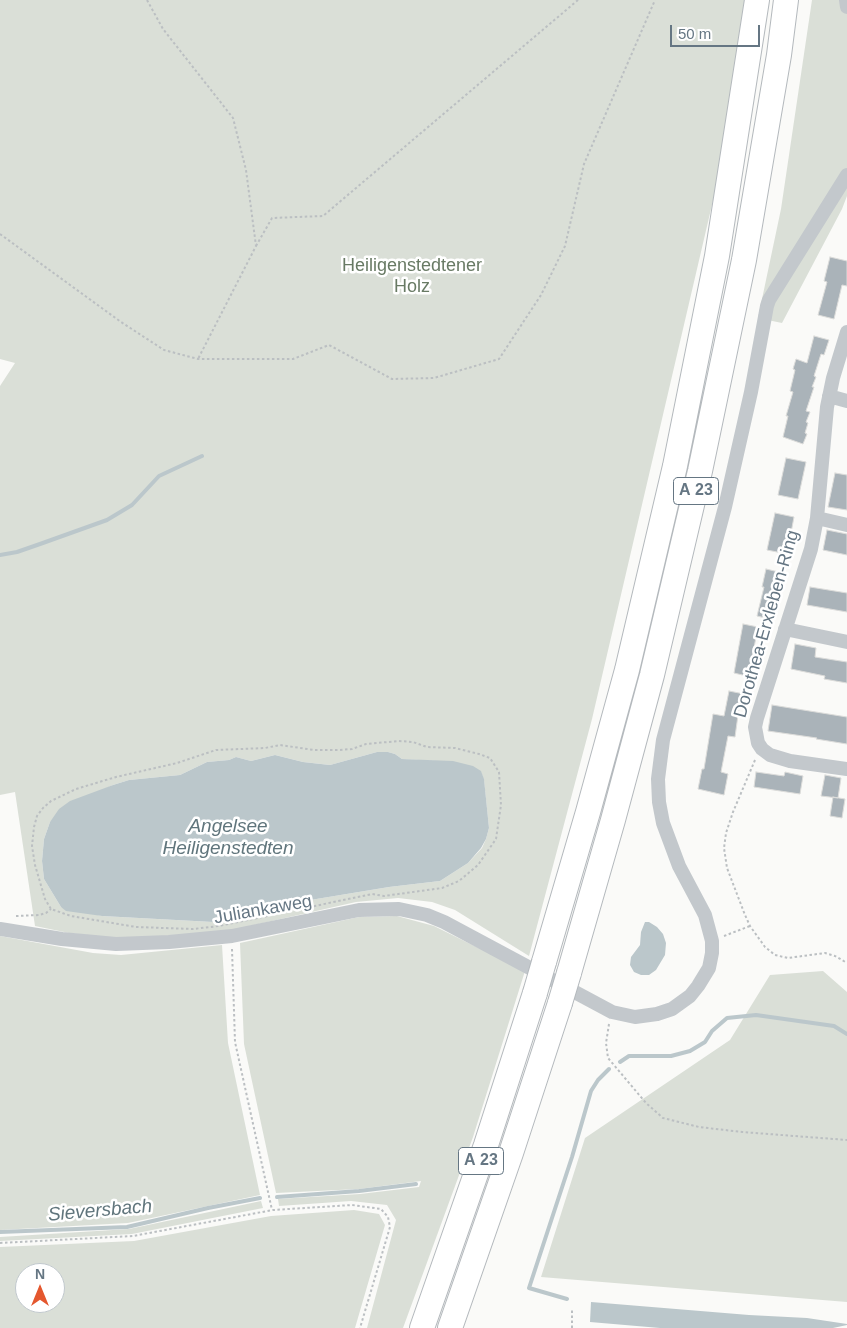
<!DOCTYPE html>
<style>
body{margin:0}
#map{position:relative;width:847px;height:1328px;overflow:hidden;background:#fafaf8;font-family:Helvetica,sans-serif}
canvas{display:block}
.north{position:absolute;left:15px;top:1263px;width:50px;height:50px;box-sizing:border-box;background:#fff;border:1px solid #c1c8cd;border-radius:50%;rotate:0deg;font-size:14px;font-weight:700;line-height:20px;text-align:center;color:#657683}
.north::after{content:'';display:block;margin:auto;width:18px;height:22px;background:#e4572e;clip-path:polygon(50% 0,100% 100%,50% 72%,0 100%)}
.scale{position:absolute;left:670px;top:25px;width:90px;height:22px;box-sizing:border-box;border:2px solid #657683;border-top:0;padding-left:6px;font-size:15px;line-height:18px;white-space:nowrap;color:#657683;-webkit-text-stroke:4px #fff;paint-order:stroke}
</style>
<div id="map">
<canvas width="847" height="1328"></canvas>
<div class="north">N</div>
<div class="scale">50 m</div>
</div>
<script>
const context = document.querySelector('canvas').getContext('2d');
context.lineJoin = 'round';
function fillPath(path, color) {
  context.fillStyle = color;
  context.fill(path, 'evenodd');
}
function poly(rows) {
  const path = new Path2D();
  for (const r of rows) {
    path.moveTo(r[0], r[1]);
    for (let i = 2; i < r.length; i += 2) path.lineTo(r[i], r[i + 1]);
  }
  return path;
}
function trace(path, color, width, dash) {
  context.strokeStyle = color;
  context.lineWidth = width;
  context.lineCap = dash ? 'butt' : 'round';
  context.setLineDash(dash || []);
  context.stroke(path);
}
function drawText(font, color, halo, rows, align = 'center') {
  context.font = font + ' Helvetica,sans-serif';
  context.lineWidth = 5;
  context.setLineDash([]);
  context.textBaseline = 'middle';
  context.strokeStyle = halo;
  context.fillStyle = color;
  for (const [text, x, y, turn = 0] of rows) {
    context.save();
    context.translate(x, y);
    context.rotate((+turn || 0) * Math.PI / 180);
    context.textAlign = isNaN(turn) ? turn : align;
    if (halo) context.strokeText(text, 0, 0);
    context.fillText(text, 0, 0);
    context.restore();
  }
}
const green = poly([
 [0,0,747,0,718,179,592,719,529,956,455,910,432,902,398,898,356,902,232,930,181,936,115,938,69,933,35,926,15,792,0,795,0,386,15,363,0,359],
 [377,752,388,752,395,754,402,759,437,761,481,772,484,780,489,828,486,839,482,848,468,863,440,881,389,887,274,906,248,911,213,922,102,916,61,907,44,879,42,861,44,839,50,822,98,792,113,785,129,780,180,775,207,762,229,760,236,757,251,761,275,755,303,762,330,765],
 [812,0,847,0,847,196,842,209,782,323,758,318,781,209],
 [397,916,434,926,525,971,473,1137,403,1328,367,1328,396,1220,387,1205,351,1201,279,1206,278,1199,360,1194,419,1187,421,1181,359,1189,276,1193,244,1044,240,943,359,917],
 [0,936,93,953,121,955,222,945,228,1043,260,1195,128,1223,0,1230],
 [823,971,847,992,847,1302,541,1277,585,1138,730,1040,770,975],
 [261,1201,263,1208,132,1234,0,1241,0,1237,129,1229],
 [354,1210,379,1214,385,1225,355,1328,0,1328,0,1247,134,1241,271,1216],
 [25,1273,55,1273,55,1303,25,1303]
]);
const water = poly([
 [377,752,388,752,395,754,402,759,453,761,473,766,481,771,484,779,489,828,486,839,481,848,468,863,440,881,389,887,274,906,248,911,213,922,102,916,66,911,61,907,44,879,42,861,44,839,50,822,59,809,70,801,113,785,129,780,180,775,207,762,229,760,236,757,251,761,275,755,303,762,330,765],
 [645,922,649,922,657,927,663,934,666,943,665,955,656,970,649,975,641,975,634,972,630,965,631,957,640,945,641,932],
 [591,1302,749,1315,807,1318,847,1324,847,1325,833,1328,660,1328,590,1322]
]);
const stream = poly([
 [0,555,17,552,40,544,107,520,132,505,159,476,202,456],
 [620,1062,629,1056,671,1056,690,1051,705,1042,712,1031,727,1018,756,1015,834,1026,847,1034],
 [277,1197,359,1191,416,1184],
 [0,1232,127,1227,208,1208,260,1198],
 [567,1299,529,1288,572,1157,591,1091,598,1080,609,1069]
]);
const building = poly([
 [830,257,847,261,847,286,842,285,834,319,818,315,827,282,824,281,830,257],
 [814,336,829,340,824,355,821,354,814,376,816,377,812,387,814,387,806,411,810,412,806,422,808,423,805,433,807,434,803,444,783,437,788,416,786,416,793,392,790,391,795,370,793,369,796,359,807,363,814,336],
 [786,458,806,462,798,499,778,495,786,458],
 [835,473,847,475,847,510,828,507,835,473],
 [775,513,794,517,787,554,767,550,775,513],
 [827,530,847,534,847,555,823,550,827,530],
 [766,569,783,573,774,620,757,616,764,587,762,587,766,569],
 [810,587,847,593,847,612,807,605,810,587],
 [743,624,758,627,752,658,759,659,755,678,734,673,743,624],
 [795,644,816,648,815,657,847,662,847,683,824,679,825,676,791,669,795,644],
 [729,691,744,694,742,708,739,708,735,737,728,736,721,772,728,774,724,795,698,789,702,769,704,769,713,714,724,716,729,691],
 [772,705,847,717,847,744,816,739,817,738,768,731,772,705],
 [756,772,784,776,785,772,803,776,800,794,754,787,756,772],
 [825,775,841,778,838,798,821,796,825,775],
 [833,797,845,799,842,818,830,816,833,797]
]);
const path = poly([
 [147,0,163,29,233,118,246,170,256,246,198,359],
 [0,234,121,322,164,350,198,359,293,359,329,345,392,379,434,378,499,359,541,295,565,246,584,164,655,0],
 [256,246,272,218,323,216,578,0],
 [399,741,413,742,427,747,455,748,479,754,490,758,499,772,501,805,496,839,478,865,459,881,442,888,384,896,372,894,219,926,193,929,136,927,71,916,51,909,45,899,35,865,32,846,34,827,37,816,43,808,51,801,76,789,116,777,177,763,216,750,265,748,280,745,314,750,339,750,352,749,366,744,399,741],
 [755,760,733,812,726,833,724,848,727,868,745,915,750,926,765,947,775,955,788,958,825,953,835,956,847,963],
 [16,916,39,915,46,913,51,909],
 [724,936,750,926],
 [232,949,235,1042,272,1210],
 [609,1024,606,1043,608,1058,646,1103,663,1118,699,1127,742,1132,847,1140],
 [0,1243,133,1236,273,1210,352,1205,381,1209,388,1217,390,1227,360,1328],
 [572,1328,572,1310]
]);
const minor = poly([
 [846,0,847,7],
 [847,332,833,378,827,407,817,518,811,549,757,718,755,727,758,743,762,749,770,755,790,761,847,769],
 [829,396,847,401],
 [817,518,847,525],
 [785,629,847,642],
 [0,929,62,939,116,944,169,942,232,936,359,910,399,909,427,915,444,922,612,1012,635,1017,657,1014,672,1009,690,996,698,986,709,968,712,953,712,941,705,915,679,866,663,823,659,802,658,779,663,740,725,507,751,392,767,306,769,300,847,175]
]);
const motorway = poly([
 [544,962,588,812,627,670,675,466,717,256,757,0],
 [569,973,613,820,652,675,700,471,744,260,779,55,786,0],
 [422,1328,486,1145,535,993],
 [450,1328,511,1153,560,1003]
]);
const motorwayBridge = poly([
 [535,993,544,962],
 [560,1003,569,973]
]);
const shields = [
 [696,491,45],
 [481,1161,45]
];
const shieldNames = [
 ["A 23",696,491],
 ["A 23",481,1161]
];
const parkNames = [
 ["Heiligenstedtener",412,266],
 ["Holz",412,287]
];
const streetNames = [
 ["Dorothea-Erxleben-Ring",767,624,-74],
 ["Juliankaweg",263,910,-10]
];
const waterNames = [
 ["Angelsee",228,827],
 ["Heiligenstedten",228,849],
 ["Sieversbach",100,1211,-5]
];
fillPath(green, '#dadfd7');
fillPath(water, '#bbc7cb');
trace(stream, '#bbc7cb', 4);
fillPath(building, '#aab3b9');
trace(building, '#dcdcda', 1);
trace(motorway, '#b4b9bd', 26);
trace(path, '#bbbfc2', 2, [2.5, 2.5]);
trace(minor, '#c3c8cc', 14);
trace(motorway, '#fff', 24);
trace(motorwayBridge, '#b4b9bd', 26, []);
trace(motorwayBridge, '#fff', 24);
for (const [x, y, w] of shields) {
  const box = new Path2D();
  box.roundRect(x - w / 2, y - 13.5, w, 27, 4);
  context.fillStyle = '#fff';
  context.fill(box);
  trace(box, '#657683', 1);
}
drawText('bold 16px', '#657683', null, shieldNames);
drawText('18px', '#687a64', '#fff', parkNames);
drawText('18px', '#657683', '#fff', streetNames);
drawText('italic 19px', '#60757c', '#fff', waterNames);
</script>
